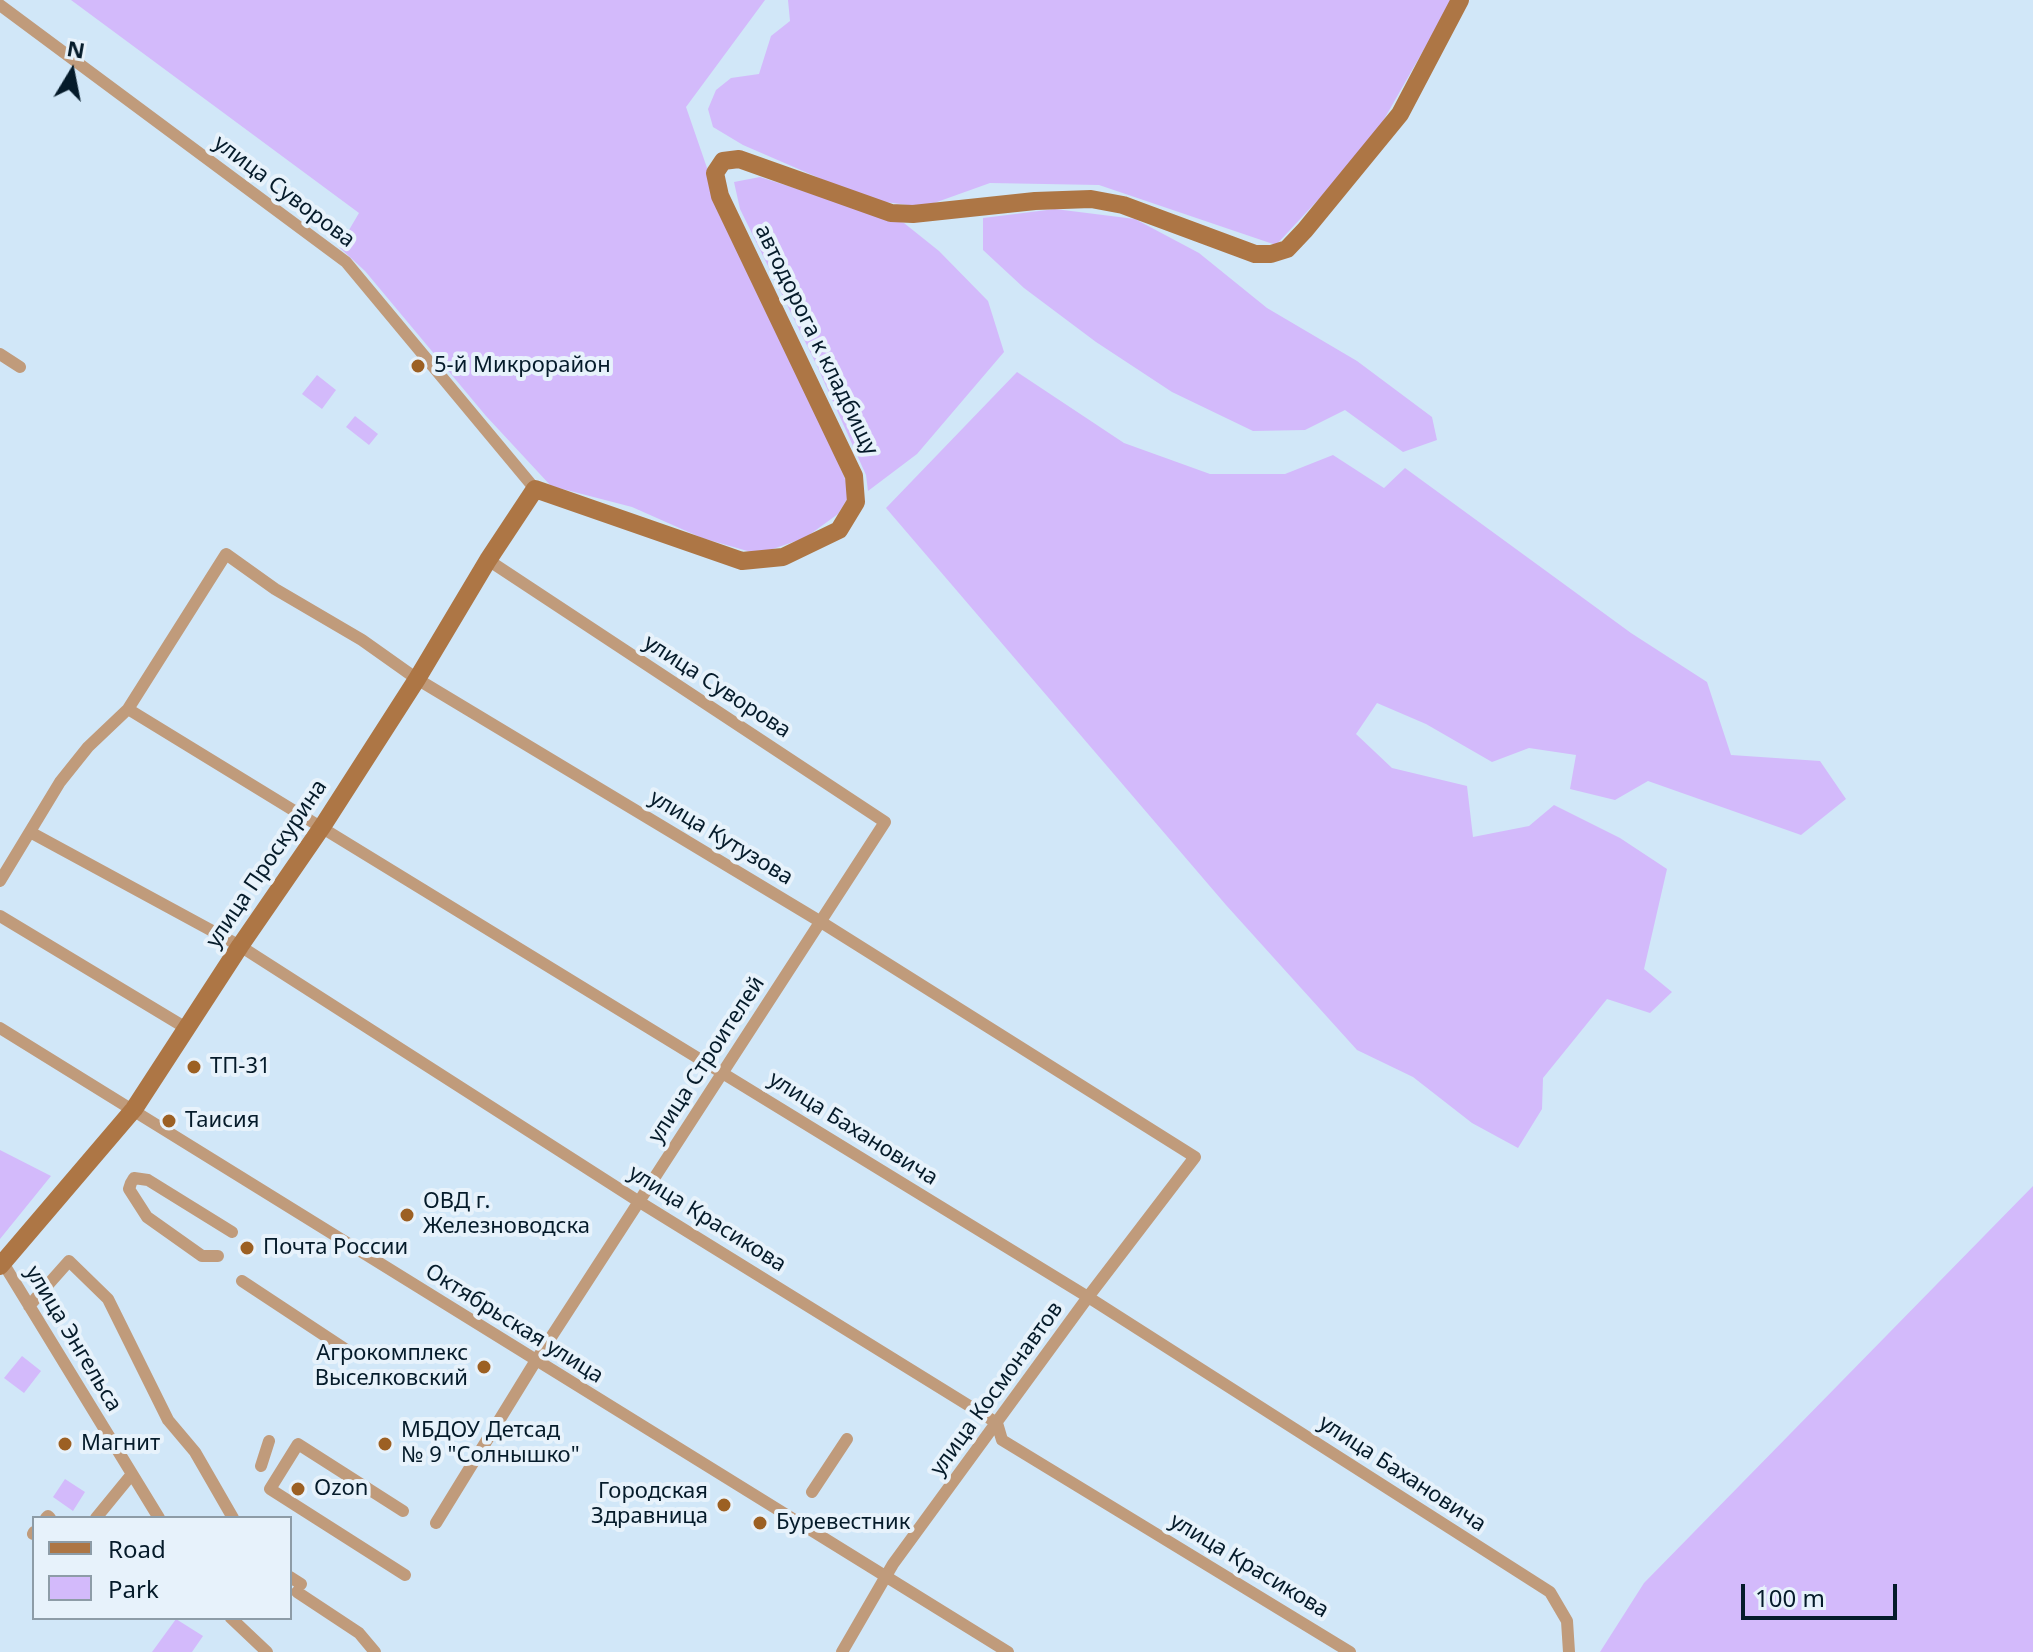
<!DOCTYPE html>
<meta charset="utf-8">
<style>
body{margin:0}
#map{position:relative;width:2033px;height:1652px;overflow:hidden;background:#d1e7f8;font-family:"Noto Sans",sans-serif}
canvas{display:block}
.legend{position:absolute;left:32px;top:1516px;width:260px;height:104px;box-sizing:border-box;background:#e7f2fb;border:2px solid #8d9ca7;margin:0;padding:10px 14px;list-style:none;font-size:24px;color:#051b2a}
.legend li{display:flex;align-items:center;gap:16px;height:40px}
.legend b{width:40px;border:2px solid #8d9ca7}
.north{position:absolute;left:32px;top:32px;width:80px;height:80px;-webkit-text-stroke:6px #e7f2fb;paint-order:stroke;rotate:10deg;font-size:22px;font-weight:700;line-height:32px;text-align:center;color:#051b2a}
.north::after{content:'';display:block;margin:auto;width:28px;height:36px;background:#051b2a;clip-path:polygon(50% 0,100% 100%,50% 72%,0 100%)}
.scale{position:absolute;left:1741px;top:1584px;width:156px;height:36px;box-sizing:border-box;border:4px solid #051b2a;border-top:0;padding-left:10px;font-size:24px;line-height:28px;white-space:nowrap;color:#051b2a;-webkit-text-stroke:6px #e7f2fb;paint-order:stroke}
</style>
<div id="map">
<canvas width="2033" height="1652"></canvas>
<ul class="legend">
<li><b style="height:10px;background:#ad7645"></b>Road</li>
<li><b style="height:22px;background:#d3bafb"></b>Park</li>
</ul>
<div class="north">N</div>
<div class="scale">100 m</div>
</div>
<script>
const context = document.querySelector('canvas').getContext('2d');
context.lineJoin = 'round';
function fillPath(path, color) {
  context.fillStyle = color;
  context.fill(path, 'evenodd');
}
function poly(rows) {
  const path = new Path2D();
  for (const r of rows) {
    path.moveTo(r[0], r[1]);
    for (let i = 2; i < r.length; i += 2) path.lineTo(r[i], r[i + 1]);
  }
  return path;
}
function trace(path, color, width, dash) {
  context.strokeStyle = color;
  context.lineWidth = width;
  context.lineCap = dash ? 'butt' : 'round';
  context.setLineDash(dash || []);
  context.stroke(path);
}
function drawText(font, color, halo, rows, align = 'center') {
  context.font = font + ' "Noto Sans",sans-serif';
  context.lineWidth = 8;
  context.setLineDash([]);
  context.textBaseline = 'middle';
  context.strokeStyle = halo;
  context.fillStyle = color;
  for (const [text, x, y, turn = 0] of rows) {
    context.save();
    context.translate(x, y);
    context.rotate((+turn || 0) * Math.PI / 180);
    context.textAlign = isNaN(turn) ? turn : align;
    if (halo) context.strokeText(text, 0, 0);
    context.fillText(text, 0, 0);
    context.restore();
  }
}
const green = poly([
 [71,0,765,0,686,107,725,220,803,380,851,493,838,514,805,538,758,554,702,538,632,507,551,486,486,416,365,271,339,247,359,213],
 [788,0,1452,0,1370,144,1276,245,1099,185,990,183,923,207,870,200,743,145,713,127,708,109,716,90,731,78,759,74,771,36,790,21],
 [760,177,904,223,939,251,988,301,1004,352,917,454,868,491,866,475,817,366,740,209,734,182],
 [1055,209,1135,219,1199,253,1267,308,1357,361,1432,417,1437,440,1403,452,1345,410,1305,430,1253,431,1172,392,1096,342,1024,288,983,250,983,218],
 [1017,372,1124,443,1210,474,1285,474,1333,455,1384,488,1405,468,1631,633,1707,682,1731,755,1820,761,1846,799,1801,835,1648,781,1615,800,1570,789,1576,755,1529,748,1492,762,1426,724,1377,703,1356,734,1392,768,1467,786,1473,837,1529,826,1554,805,1620,838,1667,869,1644,969,1672,992,1650,1013,1607,999,1543,1078,1542,1109,1518,1148,1472,1123,1413,1077,1357,1050,1226,905,886,508],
 [317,375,336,390,322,409,302,394],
 [355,416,378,434,369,445,346,427],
 [0,1150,51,1176,0,1239],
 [2033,1186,2033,1652,1600,1652,1644,1583],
 [22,1356,41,1371,24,1393,4,1378],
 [65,1479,85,1492,73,1511,53,1497],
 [176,1619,203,1636,192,1652,152,1652]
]);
const street = poly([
 [0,5,346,262,535,489],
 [0,354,20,367],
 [128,709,1088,1297,1550,1592,1567,1621,1569,1652],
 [30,832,240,946,638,1201,997,1423,1002,1440,1350,1652],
 [0,881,60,782,88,747,128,709,226,554,275,589,362,640,417,679,821,922,1195,1157,1088,1297,893,1564,842,1652],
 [0,916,186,1028],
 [0,1028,1008,1652],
 [218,1256,202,1256,147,1217,129,1189,131,1183,134,1178,148,1180,232,1232],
 [3,1263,159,1518],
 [242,1281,348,1351],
 [29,1306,69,1261,108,1299,168,1420,195,1452,233,1518],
 [261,1466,269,1441],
 [812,1492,847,1439],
 [403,1511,298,1444,270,1489,405,1575],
 [46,1518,48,1516,50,1518],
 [96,1518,132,1474],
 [436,1523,535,1362,885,822,488,560],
 [33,1534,34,1532],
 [290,1577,301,1584],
 [297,1592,359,1633,375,1652],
 [231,1618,267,1652]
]);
const secondary = poly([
 [0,1266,134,1109,240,946,322,827,417,679,488,560,535,489,742,561,783,557,839,530,856,502,854,476,720,196,715,173,723,161,739,159,891,213,913,214,1035,201,1091,199,1123,205,1255,254,1271,254,1287,249,1305,230,1400,114,1460,0]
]);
const markers = [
 [418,366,8,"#9c6023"],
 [194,1067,8,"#9c6023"],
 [169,1121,8,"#9c6023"],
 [407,1215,8,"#9c6023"],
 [247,1248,8,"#9c6023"],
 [484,1367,8,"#9c6023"],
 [65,1444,8,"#9c6023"],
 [385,1444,8,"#9c6023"],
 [298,1489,8,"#9c6023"],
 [724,1505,8,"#9c6023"],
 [760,1523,8,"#9c6023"]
];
const streetNames = [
 ["улица Суворова",284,192,37],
 ["автодорога к кладбищу",816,340,64],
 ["улица Суворова",717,687,33],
 ["улица Кутузова",721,838,31],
 ["улица Проскурина",267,864,-56],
 ["улица Строителей",707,1060,-57],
 ["улица Бахановича",853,1129,32],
 ["улица Красикова",707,1219,32],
 ["Октябрьская улица",514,1324,32],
 ["улица Энгельса",73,1339,59],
 ["улица Космонавтов",997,1389,-54],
 ["улица Бахановича",1402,1474,33],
 ["улица Красикова",1249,1566,31]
];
const poiNames = [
 ["5-й Микрорайон",434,366],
 ["ТП-31",210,1067],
 ["Таисия",185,1121],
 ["ОВД г.",423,1202],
 ["Железноводска",423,1227],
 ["Почта России",263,1248],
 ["Агрокомплекс",468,1354,"right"],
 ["Выселковский",468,1379,"right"],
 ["МБДОУ Детсад",401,1431],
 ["№ 9 \"Солнышко\"",401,1456],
 ["Магнит",81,1444],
 ["Ozon",314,1489],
 ["Городская",708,1492,"right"],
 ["Здравница",708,1517,"right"],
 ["Буревестник",776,1523]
];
fillPath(green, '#d3bafb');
trace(street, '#c09b7b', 12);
trace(secondary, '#ad7645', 18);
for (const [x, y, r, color] of markers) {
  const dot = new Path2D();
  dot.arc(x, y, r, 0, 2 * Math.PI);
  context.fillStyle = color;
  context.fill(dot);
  trace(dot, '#e7f2fb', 3);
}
drawText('22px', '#051b2a', '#e7f2fb', streetNames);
drawText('22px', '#051b2a', '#e7f2fb', poiNames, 'left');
</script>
